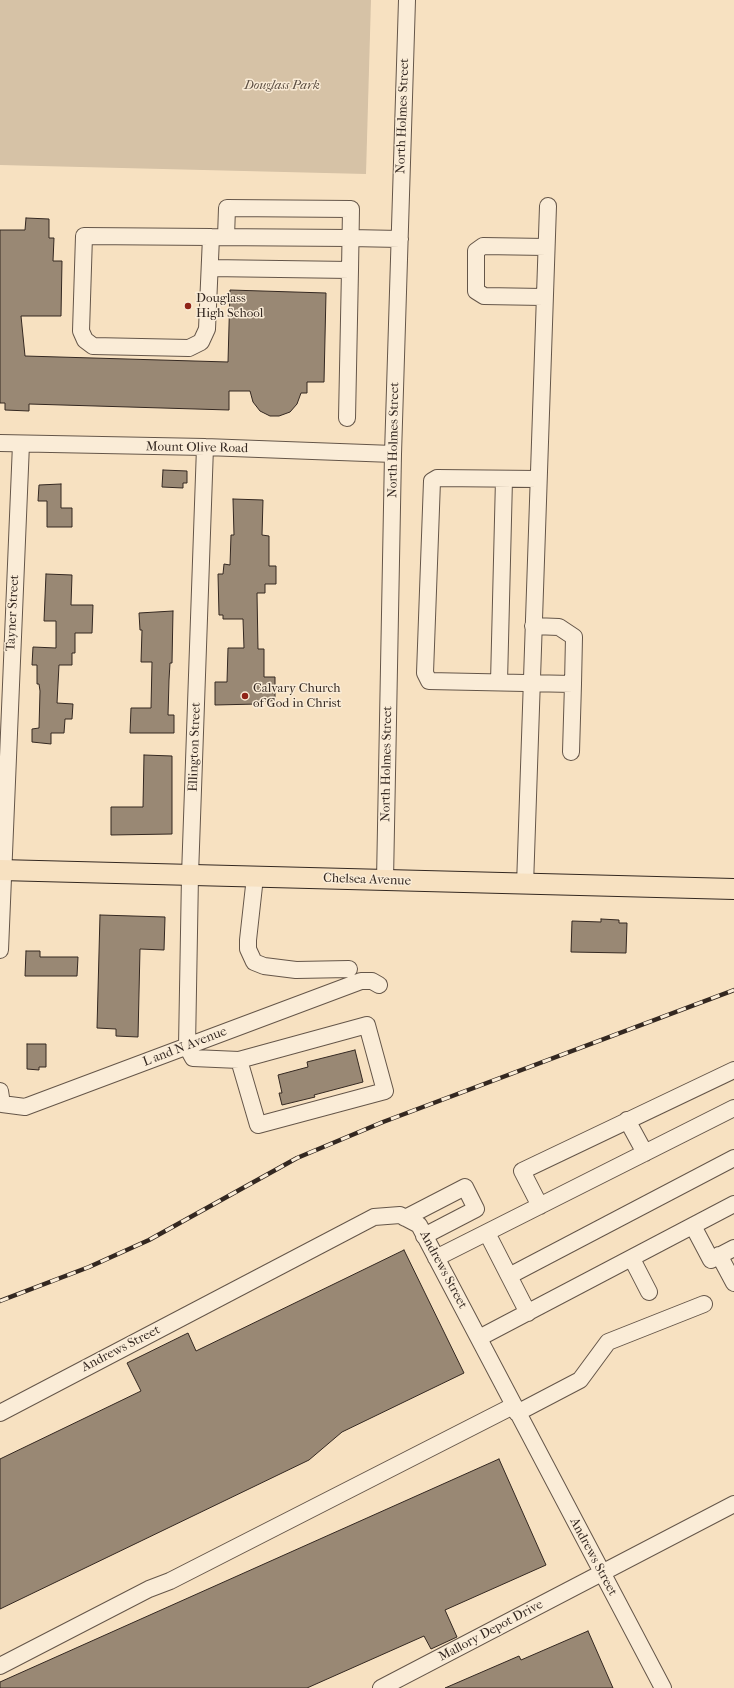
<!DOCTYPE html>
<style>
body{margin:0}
canvas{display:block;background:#f7e1c1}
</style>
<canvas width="734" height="1688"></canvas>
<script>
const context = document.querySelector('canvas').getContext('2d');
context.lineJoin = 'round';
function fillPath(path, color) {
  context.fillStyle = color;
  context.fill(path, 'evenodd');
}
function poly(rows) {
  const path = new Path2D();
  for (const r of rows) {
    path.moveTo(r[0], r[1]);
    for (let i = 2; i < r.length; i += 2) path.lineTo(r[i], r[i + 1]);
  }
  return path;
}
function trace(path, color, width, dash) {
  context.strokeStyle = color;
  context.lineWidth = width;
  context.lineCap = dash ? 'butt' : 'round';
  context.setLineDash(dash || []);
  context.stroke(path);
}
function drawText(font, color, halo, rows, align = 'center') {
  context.font = font + ' "IM FELL French Canon",serif';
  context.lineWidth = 3;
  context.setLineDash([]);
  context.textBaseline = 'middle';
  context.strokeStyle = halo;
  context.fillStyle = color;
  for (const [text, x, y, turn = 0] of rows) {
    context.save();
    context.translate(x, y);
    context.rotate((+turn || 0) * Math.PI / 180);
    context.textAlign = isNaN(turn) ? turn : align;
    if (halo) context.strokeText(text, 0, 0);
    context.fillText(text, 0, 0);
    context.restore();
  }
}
const green = poly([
 [0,0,371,0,366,174,0,165]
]);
const building = poly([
 [26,218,49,219,49,238,54,238,53,261,62,261,61,316,21,316,25,356,228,362,230,290,326,293,324,382,307,382,307,393,301,393,297,404,290,412,279,416,270,416,260,411,253,402,250,391,229,391,229,410,29,404,29,411,5,410,5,403,0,403,0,230,25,230,26,218],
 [163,470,187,471,187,483,183,483,183,488,162,487,163,470],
 [61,484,61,508,72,508,72,527,47,527,47,501,38,501,39,485,61,484],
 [233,499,263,500,262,535,269,536,269,566,276,566,276,584,265,584,265,593,257,593,258,649,264,649,264,677,275,677,275,701,260,701,258,704,215,705,215,682,227,682,228,648,244,648,243,619,223,619,223,615,219,615,218,574,223,574,224,564,230,565,231,535,234,535,233,499],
 [46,574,72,575,71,605,93,605,92,633,75,633,75,653,72,653,72,665,59,665,57,703,73,704,72,719,65,719,64,733,51,733,51,744,32,742,32,729,39,728,40,691,39,684,37,684,37,665,32,665,33,647,56,648,56,621,44,621,46,574],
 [173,611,172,663,170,663,169,680,168,715,174,715,174,733,130,733,131,708,151,708,152,662,141,662,142,630,140,630,139,613,173,611],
 [144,755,172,756,172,834,111,835,111,807,143,807,144,755],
 [100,915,165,917,164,950,140,949,138,1037,116,1036,116,1029,97,1028,100,915],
 [601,919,619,920,619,923,627,923,626,953,571,952,572,921,601,922,601,919],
 [26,951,40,951,40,957,78,957,77,976,25,976,26,951],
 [27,1044,46,1044,46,1067,39,1067,39,1070,27,1069,27,1044],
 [355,1050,363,1082,314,1095,315,1097,282,1105,279,1093,282,1093,278,1075,308,1067,307,1062,355,1050],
 [404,1250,464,1373,342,1432,309,1460,0,1609,0,1459,141,1391,127,1363,188,1333,196,1351,404,1250],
 [499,1459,546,1565,445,1610,457,1637,431,1649,424,1636,307,1688,0,1688,0,1682,499,1459],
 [588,1631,613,1688,445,1688,519,1656,521,1660,588,1631]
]);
const minor = poly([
 [211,237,207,329,201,342,189,348,93,346,85,340,81,331,84,236,211,237,350,238,400,239],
 [210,268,350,270,351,209,227,208,226,237],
 [543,297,484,296,476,291,476,251,483,246,546,247],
 [347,418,350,270],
 [0,443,205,447,393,454],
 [205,447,190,875,187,1047,193,1058,239,1060,367,1025,385,1091,258,1125,239,1060],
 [538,479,437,478,432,481,425,673,429,681,573,684,571,752],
 [533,626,559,627,574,637,573,684],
 [499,682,504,479],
 [255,877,248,940,248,949,254,962,264,966,296,970,349,969],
 [385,880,393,454,407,0],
 [525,885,548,206],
 [0,950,21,444],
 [0,1091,2,1104,25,1107,361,981,372,981,379,985],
 [627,1120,645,1153],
 [540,1206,522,1171,734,1070],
 [405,1218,465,1187,476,1209,424,1236],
 [693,1226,711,1260,734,1248],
 [487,1233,509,1276,734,1158],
 [719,1255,734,1283],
 [436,1258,734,1108],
 [632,1259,649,1292],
 [509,1276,528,1313],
 [479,1338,734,1204],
 [0,1413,374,1217,400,1215,419,1225,663,1688],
 [517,1413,580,1380,608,1342,704,1304],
 [0,1666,149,1589,170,1581,513,1406],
 [381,1688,734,1504]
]);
const major = poly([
 [0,870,734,889]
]);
const rail = poly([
 [0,1301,89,1267,149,1240,297,1158,383,1122,734,990]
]);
const markers = [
 [188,306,4,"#8f2418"],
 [245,696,4,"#8f2418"]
];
const parkNames = [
 ["Douglass Park",282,86]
];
const streetNames = [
 ["North Holmes Street",403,116,-88],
 ["North Holmes Street",394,440,-89],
 ["Mount Olive Road",197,448,1],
 ["Tayner Street",13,613,-87],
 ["Ellington Street",195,747,-88],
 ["North Holmes Street",387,764,-89],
 ["Chelsea Avenue",367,880,2],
 ["L and N Avenue",185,1047,-21],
 ["Andrews Street",443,1270,62],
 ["Andrews Street",121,1349,-27],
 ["Andrews Street",593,1557,62],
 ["Mallory Depot Drive",491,1631,-28]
];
const poiNames = [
 ["Douglass",196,299],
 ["High School",196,314],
 ["Calvary Church",253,689],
 ["of God in Christ",253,704]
];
fillPath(green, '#d6c2a6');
fillPath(building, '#998874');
trace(building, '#342821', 1);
trace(minor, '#655649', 18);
trace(major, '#342821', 22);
trace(minor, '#faecd7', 16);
trace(major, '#f7e1c1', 20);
trace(rail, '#342821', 4.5);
trace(rail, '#faecd7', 3, [9]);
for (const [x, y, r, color] of markers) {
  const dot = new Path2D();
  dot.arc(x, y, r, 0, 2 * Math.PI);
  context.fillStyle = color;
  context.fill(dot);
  trace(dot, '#faecd7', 1.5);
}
drawText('italic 13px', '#5c4e42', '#faecd7', parkNames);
drawText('13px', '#342821', '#faecd7', streetNames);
drawText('13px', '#342821', '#faecd7', poiNames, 'left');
</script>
